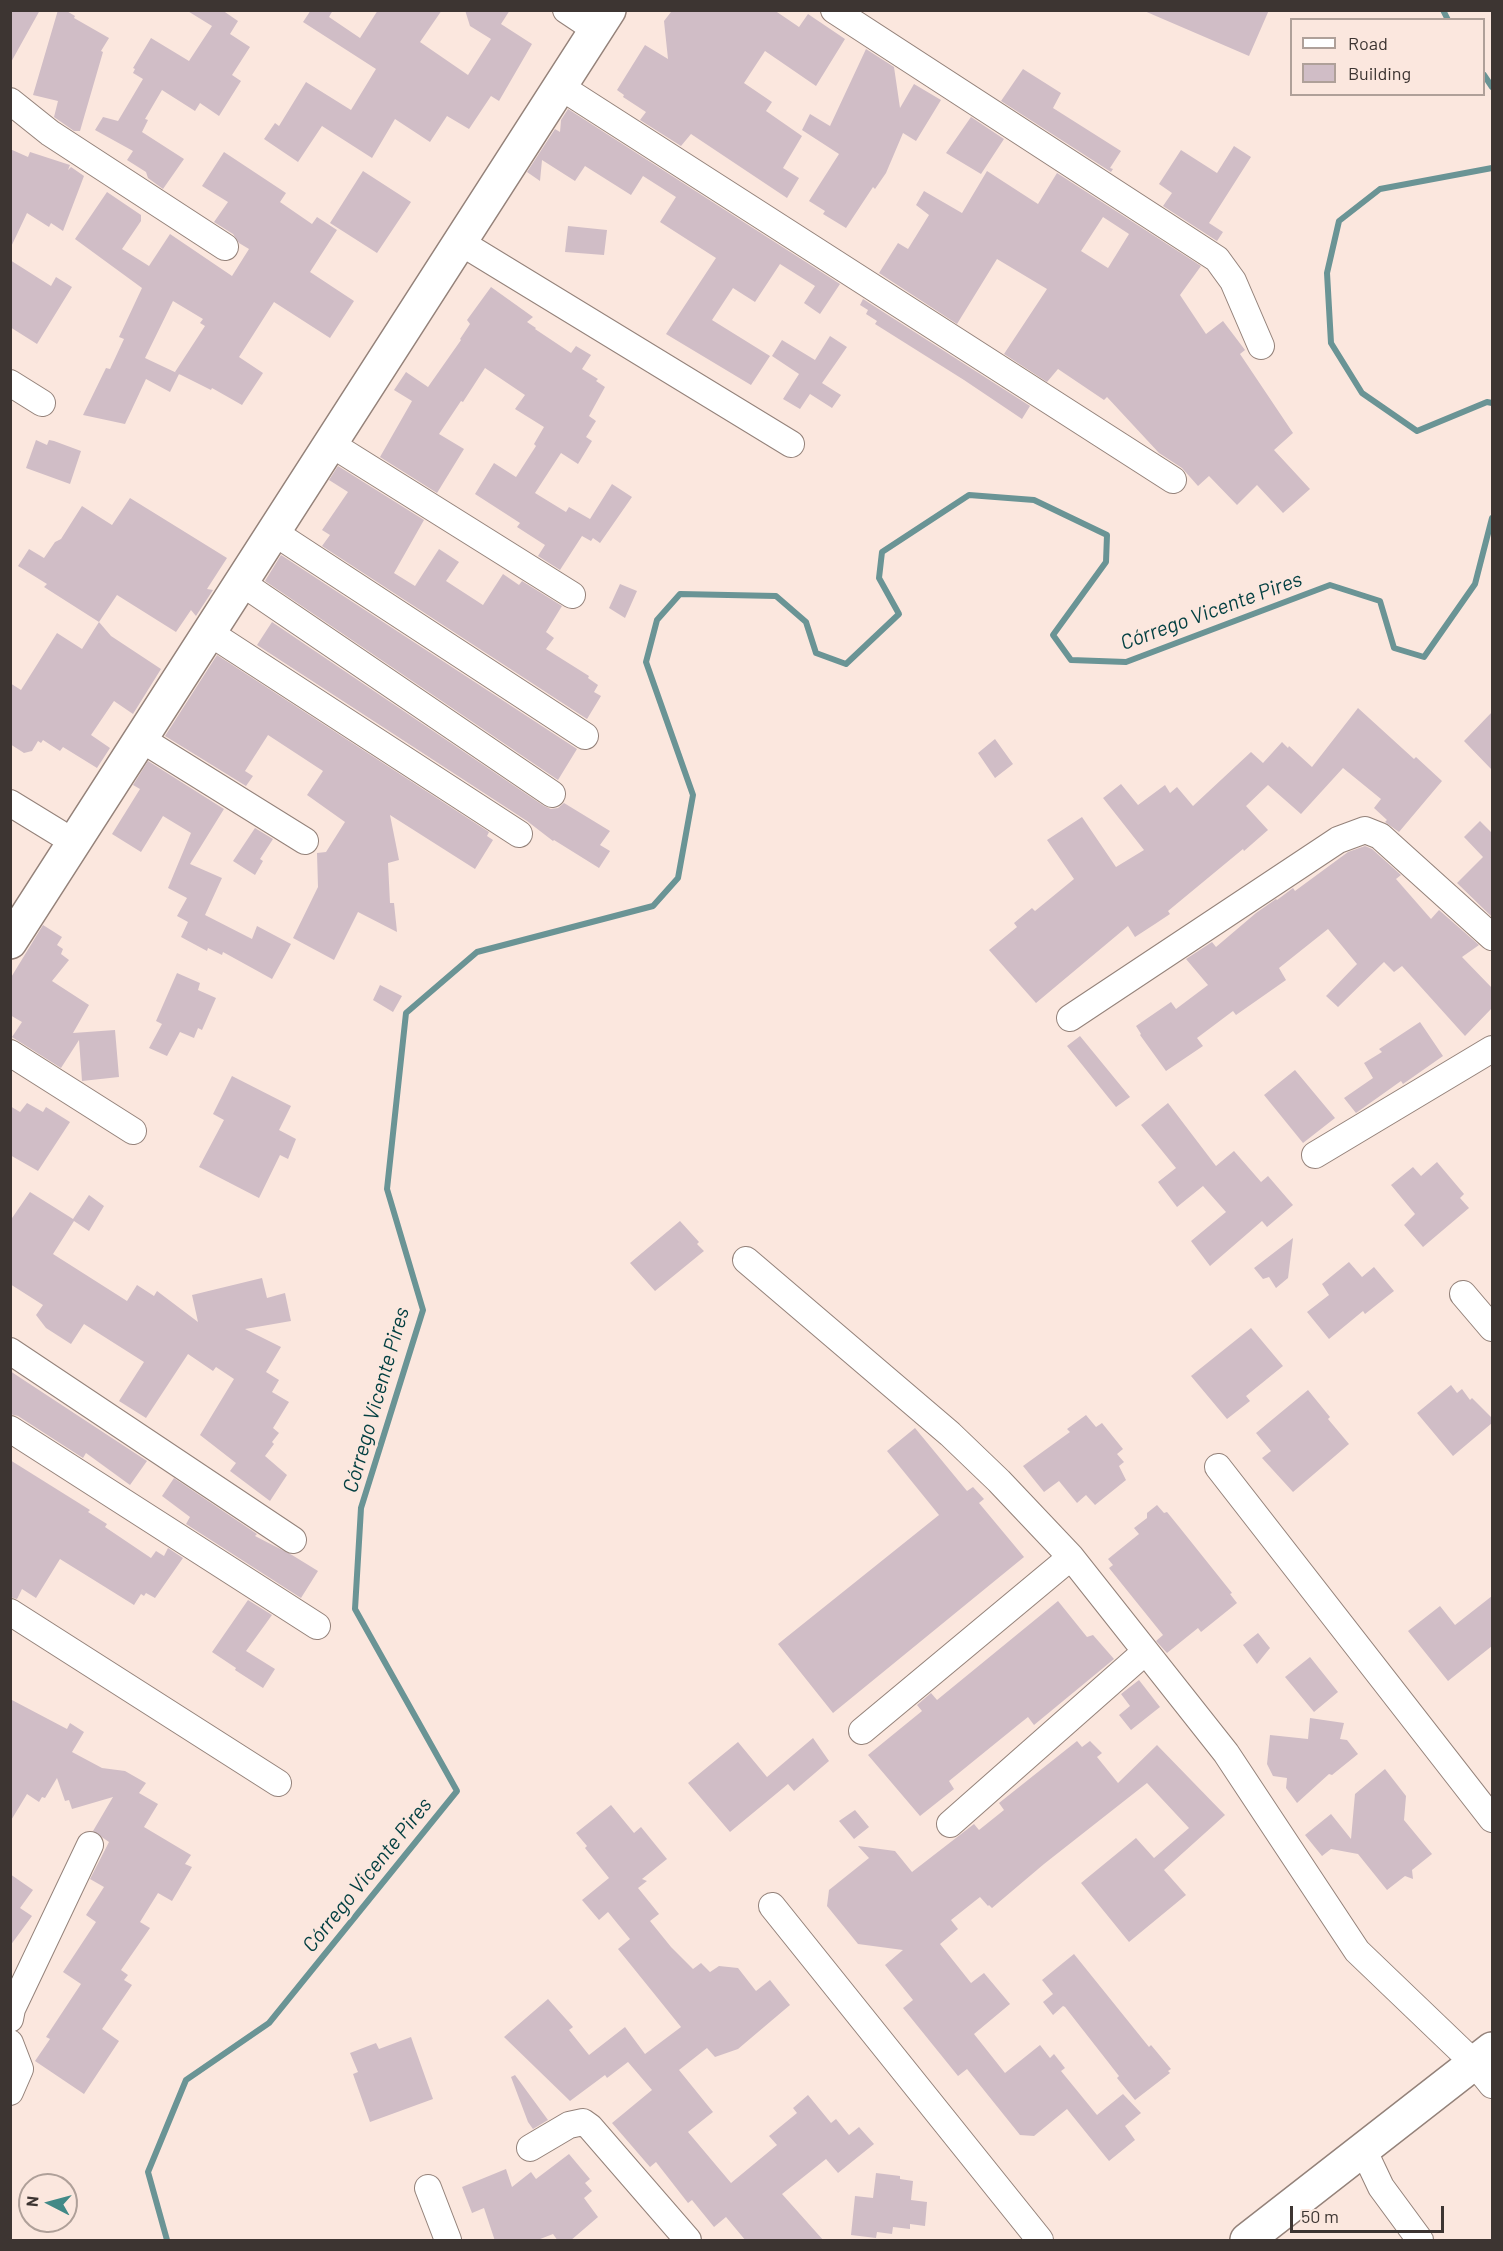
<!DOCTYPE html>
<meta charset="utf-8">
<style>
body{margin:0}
#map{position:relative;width:1503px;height:2251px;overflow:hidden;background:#fbe7de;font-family:Barlow,sans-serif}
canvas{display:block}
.frame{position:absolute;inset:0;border:12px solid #3d3532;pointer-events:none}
.legend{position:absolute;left:1290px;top:18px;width:195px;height:78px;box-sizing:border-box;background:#fbe7de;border:2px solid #afa099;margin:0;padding:8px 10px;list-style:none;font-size:18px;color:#3d3532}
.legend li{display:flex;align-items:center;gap:12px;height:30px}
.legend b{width:30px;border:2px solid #afa099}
.north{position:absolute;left:18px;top:2173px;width:60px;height:60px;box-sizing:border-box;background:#fbe7de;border:2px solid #afa099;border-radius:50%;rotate:276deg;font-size:16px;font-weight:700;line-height:24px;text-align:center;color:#3d3532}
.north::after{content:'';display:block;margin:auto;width:21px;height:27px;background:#418987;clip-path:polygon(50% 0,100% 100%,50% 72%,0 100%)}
.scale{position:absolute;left:1290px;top:2206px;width:154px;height:27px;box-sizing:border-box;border:3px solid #3d3532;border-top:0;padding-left:8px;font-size:18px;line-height:21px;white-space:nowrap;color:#3d3532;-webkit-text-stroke:4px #fbe7de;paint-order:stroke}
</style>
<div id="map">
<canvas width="1503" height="2251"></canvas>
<div class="frame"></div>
<ul class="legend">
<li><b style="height:8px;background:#fff"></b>Road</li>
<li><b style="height:16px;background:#d0bdc6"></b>Building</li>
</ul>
<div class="north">N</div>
<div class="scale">50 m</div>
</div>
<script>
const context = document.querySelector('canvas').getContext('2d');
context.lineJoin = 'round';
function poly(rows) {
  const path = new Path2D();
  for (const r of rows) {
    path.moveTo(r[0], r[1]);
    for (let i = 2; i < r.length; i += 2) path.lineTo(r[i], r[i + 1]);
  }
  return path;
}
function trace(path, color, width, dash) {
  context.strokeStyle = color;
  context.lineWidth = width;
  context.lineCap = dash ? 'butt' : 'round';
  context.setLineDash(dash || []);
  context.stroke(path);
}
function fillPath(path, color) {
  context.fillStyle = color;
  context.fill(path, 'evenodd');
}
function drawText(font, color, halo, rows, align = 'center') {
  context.font = font + ' Barlow,sans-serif';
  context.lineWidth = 6;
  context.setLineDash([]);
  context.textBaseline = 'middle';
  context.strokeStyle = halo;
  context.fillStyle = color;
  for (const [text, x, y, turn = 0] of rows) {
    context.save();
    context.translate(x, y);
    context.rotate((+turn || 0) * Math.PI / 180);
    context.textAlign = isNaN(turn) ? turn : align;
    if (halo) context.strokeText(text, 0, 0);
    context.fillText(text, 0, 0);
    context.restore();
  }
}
const stream = poly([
 [1443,10,1448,20],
 [1484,75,1492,87],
 [1492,168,1380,189,1339,221,1327,273,1331,343,1362,393,1417,431,1487,402,1492,403],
 [167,2240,148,2172,186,2080,269,2023,457,1791,355,1609,361,1508,423,1310,387,1189,406,1013,477,952,653,906,678,878,693,795,646,662,657,620,680,594,776,596,806,622,816,653,846,664,899,614,879,578,882,552,969,495,1034,500,1107,535,1106,562,1053,635,1071,660,1126,662,1330,585,1380,601,1394,648,1424,657,1475,584,1492,518]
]);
const building = poly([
 [10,10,40,10,10,64],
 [58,10,65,10,75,16,74,18,109,38,101,51,103,52,80,131,74,131,54,117,58,101,33,95],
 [186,10,222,10,238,21,230,34,250,47,232,75,241,81,219,116,200,103,195,111,162,90,145,119,148,120,142,132,184,159,163,189,148,178,146,172,127,160,133,151,95,130,103,117,118,121,143,79,133,73,135,69,133,68,151,38,189,61,212,26],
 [311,10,333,10,329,17,360,38,378,10,442,10,420,42,468,75,491,39,470,26,465,10,510,10,501,24,532,44,499,101,491,96,469,129,447,116,430,142,395,119,372,158,322,126,298,162,264,139,275,123,279,126,306,82,351,110,376,69,303,22],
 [675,10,774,10,799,27,808,14,845,39,816,86,765,51,744,83,772,102,766,111,802,136,783,168,799,178,787,198,691,134,681,146,640,120,646,112,623,97,624,95,617,90,645,45,668,59,664,21,671,12],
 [1142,10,1269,10,1249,56],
 [866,49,894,67,900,108,914,84,941,100,916,141,903,133,886,173,875,189,873,187,846,228,823,214,825,211,809,201,839,154,802,130,810,114,830,126],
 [1023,69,1061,93,1053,108,1121,151,1110,168,1113,169,1111,172,1001,101],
 [568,109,840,284,820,314,804,303,815,286,780,264,755,302,733,288,712,320,770,356,751,385,666,334,716,258,660,222,676,197,643,176,631,195,585,166,575,181,542,160,540,181,527,172,555,129,560,132,561,120],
 [971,117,1004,139,981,174,946,153],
 [1234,146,1251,157,1209,223,1223,232,1217,241,1163,206,1172,193,1159,184,1181,150,1217,173],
 [10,149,28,157,30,152,70,165,68,170,71,167,84,176,63,231,51,223,49,227,27,213,10,249],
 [224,152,286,193,280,202,312,224,317,217,337,230,310,272,354,301,330,338,274,302,239,357,263,373,242,405,212,388,211,390,175,372,205,326,200,323,203,319,173,301,145,358,179,374,170,392,146,379,125,424,83,415,106,368,110,369,124,339,119,337,142,288,75,239,107,192,141,215,141,221,122,249,149,266,170,234,232,276,249,249,239,243,233,234,214,222,228,202,202,186],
 [363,171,411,202,377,253,330,223],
 [987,171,1038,204,1057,173,1201,266,1180,295,1206,334,1223,321,1245,350,1240,354,1293,433,1274,450,1310,489,1283,513,1257,485,1237,505,1209,476,1198,486,1182,468,1159,453,1107,397,1104,400,1058,369,1047,382,1004,354,1047,289,997,259,957,324,879,273,898,243,908,249,929,215,916,205,924,191,962,213],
 [1103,217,1129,234,1108,268,1081,251],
 [568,226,607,230,604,255,565,252],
 [10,260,51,286,56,277,72,287,37,344,10,327],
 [491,287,533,317,527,322,536,328,535,329,571,353,576,346,591,355,582,369,598,379,596,381,605,387,589,416,596,421,586,437,592,441,578,464,561,453,535,493,566,512,569,507,590,519,612,484,632,497,600,543,593,538,591,541,582,536,560,570,538,556,545,545,517,527,520,523,475,494,494,463,516,477,536,446,534,444,544,427,515,409,525,395,485,368,463,402,461,401,439,434,464,449,437,493,380,457,412,401,394,390,406,372,428,387,461,340,460,339,470,324,467,320],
 [863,299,1030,406,1022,419,964,380,875,324,877,321,866,314,868,310,860,305],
 [830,336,847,347,822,383,841,395,832,408,810,394,800,409,783,399,799,374,772,356,782,340,815,360],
 [36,440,47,445,49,440,54,441,81,451,70,484,26,468],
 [338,466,424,520,394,573,415,586,439,549,459,562,446,581,483,605,503,574,519,585,522,581,562,606,546,632,554,638,546,649,589,676,588,678,598,685,594,692,601,696,587,719,322,546,330,535,322,530,348,492,329,480],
 [130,498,227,558,207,589,213,590,196,616,191,610,176,632,117,595,99,622,44,587,47,584,18,566,29,549,44,558,55,542,61,539,82,506,112,525],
 [281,555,577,749,558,780,265,581],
 [620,584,637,591,625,618,609,608],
 [99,622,111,636,161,669,133,714,114,701,91,735,110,748,97,768,63,747,60,751,43,740,41,743,38,741,32,751,24,753,10,744,10,683,21,690,57,633,82,649],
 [272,622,544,806,551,809,558,808,564,803,610,831,600,845,610,851,599,868,554,840,553,841,527,821,257,645],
 [217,655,489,832,487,836,493,840,475,869,390,815,399,860,388,863,390,903,394,903,397,932,358,912,334,960,293,938,318,887,317,853,326,852,345,822,307,795,323,771,268,735,245,771,253,776,246,786,165,736],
 [1358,708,1414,759,1416,757,1442,781,1399,832,1385,822,1387,820,1374,808,1381,799,1343,768,1301,814,1268,785,1246,806,1268,830,1244,851,1243,849,1168,911,1170,914,1155,924,1135,937,1128,926,1036,1003,989,950,1017,927,1014,923,1032,908,1035,911,1074,879,1047,840,1082,817,1116,867,1144,850,1103,798,1121,784,1138,805,1165,785,1170,793,1177,787,1193,806,1251,752,1263,763,1282,742,1288,748,1289,746,1312,767],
 [1492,712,1492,770,1464,741],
 [995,739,1013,764,995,778,978,753],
 [148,761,224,809,190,864,222,878,205,915,252,939,257,926,291,944,272,979,223,952,222,955,208,948,207,951,181,937,188,922,177,916,187,898,168,888,191,833,163,816,141,852,112,834,140,789,133,785],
 [1480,821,1492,833,1492,917,1457,883,1483,857,1464,837],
 [255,828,273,839,260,859,263,861,255,875,233,861],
 [1365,846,1372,849,1401,875,1396,879,1431,919,1439,910,1479,945,1462,957,1492,988,1492,1008,1465,1036,1402,966,1394,972,1384,962,1338,1007,1326,996,1357,964,1328,929,1279,968,1286,980,1236,1015,1233,1011,1197,1038,1203,1046,1166,1071,1140,1035,1141,1034,1136,1026,1171,1002,1176,1009,1208,985,1186,959,1212,942,1216,947,1256,913,1276,899,1277,900,1293,888,1295,891,1348,852],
 [43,925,62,937,57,945,63,949,61,954,69,960,52,981,89,1005,73,1033,115,1030,119,1077,82,1081,79,1040,61,1068,12,1037,22,1022,10,1015,10,979],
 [177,973,200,983,198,990,216,998,202,1030,198,1028,194,1038,180,1032,167,1056,149,1048,162,1024,156,1021],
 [380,985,402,996,393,1012,373,1000],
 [1420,1022,1443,1056,1403,1084,1401,1081,1356,1113,1344,1098,1373,1078,1364,1063,1382,1052,1379,1049],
 [1080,1036,1130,1097,1116,1107,1067,1046],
 [1295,1070,1335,1118,1303,1143,1264,1095],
 [232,1076,291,1106,279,1130,296,1139,288,1159,280,1155,259,1198,199,1167,224,1120,213,1114],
 [27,1103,43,1112,46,1107,70,1122,38,1171,10,1155,10,1106,20,1112],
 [1168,1103,1216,1166,1234,1151,1261,1182,1268,1176,1293,1205,1267,1227,1262,1221,1210,1266,1191,1241,1226,1212,1203,1186,1177,1207,1158,1182,1176,1168,1141,1125],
 [1437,1162,1464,1194,1460,1198,1469,1208,1423,1247,1404,1225,1415,1214,1391,1185,1413,1167,1421,1176],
 [30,1192,73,1219,89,1195,104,1206,89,1231,74,1221,53,1254,127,1301,137,1285,154,1296,157,1291,198,1322,192,1295,262,1278,267,1298,285,1293,291,1321,245,1329,281,1347,266,1372,279,1380,272,1392,289,1402,273,1428,279,1433,272,1442,274,1444,265,1456,287,1475,270,1501,230,1471,236,1463,200,1435,234,1379,216,1367,213,1371,188,1354,146,1418,119,1401,144,1362,84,1324,71,1344,46,1328,36,1315,43,1305,10,1284,10,1221],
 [680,1221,699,1242,697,1244,704,1251,655,1291,630,1263],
 [1293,1238,1288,1278,1276,1288,1269,1277,1263,1279,1254,1268],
 [1349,1262,1362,1277,1374,1267,1394,1291,1365,1314,1363,1311,1329,1339,1307,1312,1329,1295,1322,1284],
 [1251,1328,1283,1366,1246,1396,1250,1401,1227,1419,1191,1376],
 [10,1371,147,1461,130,1485,86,1453,83,1458,18,1416,10,1414],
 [1451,1385,1457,1393,1462,1389,1470,1400,1472,1398,1492,1418,1492,1423,1453,1456,1417,1413],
 [1308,1390,1330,1417,1328,1419,1349,1444,1293,1492,1262,1458,1271,1451,1256,1433],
 [1086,1415,1096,1427,1102,1423,1123,1449,1117,1454,1124,1462,1119,1466,1126,1480,1095,1505,1086,1495,1077,1503,1059,1481,1044,1492,1023,1466,1070,1432,1067,1429],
 [915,1428,967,1491,973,1487,984,1499,979,1503,1024,1557,833,1713,778,1644,939,1515,887,1451],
 [10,1460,90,1510,88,1512,107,1524,105,1527,151,1558,156,1551,164,1556,168,1548,183,1558,155,1598,146,1593,144,1596,141,1594,134,1605,60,1559,36,1598,22,1589,17,1599,10,1597],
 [174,1478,257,1534,255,1536,292,1555,318,1571,301,1598,186,1524,190,1517,162,1496],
 [1157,1505,1164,1513,1167,1512,1180,1528,1232,1593,1230,1594,1237,1603,1201,1632,1198,1628,1167,1653,1156,1641,1163,1635,1109,1568,1113,1565,1108,1559,1139,1534,1134,1528,1147,1518,1147,1513],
 [1492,1596,1492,1646,1448,1681,1408,1631,1440,1606,1455,1625],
 [248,1600,272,1615,246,1651,275,1669,263,1688,235,1670,236,1668,212,1652],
 [1058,1601,1087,1637,1093,1635,1114,1659,1034,1725,1028,1717,1018,1725,949,1781,954,1789,920,1816,868,1755,922,1711,917,1705,931,1693,937,1700],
 [1258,1633,1270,1648,1257,1664,1243,1645],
 [1310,1657,1338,1692,1314,1712,1285,1677],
 [1139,1680,1160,1707,1131,1730,1119,1715,1130,1706,1121,1694],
 [10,1699,67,1729,70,1723,84,1732,72,1752,102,1768,125,1771,146,1783,139,1793,158,1804,144,1827,191,1855,185,1864,192,1867,172,1901,158,1893,140,1922,150,1928,121,1970,128,1975,124,1980,132,1985,102,2029,119,2041,84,2094,35,2061,50,2039,46,2037,81,1984,63,1972,96,1922,86,1915,104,1887,90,1879,109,1842,93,1831,113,1797,72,1809,69,1800,65,1801,57,1778,45,1798,42,1797,39,1802,27,1794,10,1822],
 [1310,1718,1344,1723,1340,1739,1347,1740,1358,1754,1332,1775,1329,1774,1297,1803,1286,1788,1287,1778,1273,1776,1267,1764,1270,1735,1308,1739],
 [813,1738,829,1761,794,1791,788,1784,730,1832,688,1783,738,1742,767,1777],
 [1077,1741,1082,1747,1090,1741,1102,1753,1097,1757,1118,1783,1157,1745,1225,1815,1164,1870,1186,1895,1129,1942,1081,1883,1136,1838,1154,1858,1189,1828,1147,1783,1044,1864,992,1908,989,1905,988,1906,980,1897,951,1920,958,1929,940,1944,971,1983,984,1973,1010,2004,974,2034,1005,2073,1040,2045,1050,2058,1054,2054,1065,2068,1061,2071,1097,2115,1123,2094,1141,2113,1125,2126,1135,2140,1109,2161,1067,2109,1034,2136,1020,2135,967,2069,958,2076,903,2008,913,2000,885,1965,903,1950,858,1944,827,1906,829,1890,869,1858,858,1846,895,1851,912,1872,974,1824,979,1830,1004,1810,999,1803],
 [1385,1769,1406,1796,1404,1820,1432,1854,1412,1870,1413,1879,1405,1876,1387,1890,1358,1854,1331,1849,1322,1856,1305,1835,1331,1814,1351,1839,1355,1794],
 [611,1805,634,1833,641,1827,667,1859,642,1879,647,1881,638,1888,659,1914,650,1921,671,1947,693,1969,701,1963,710,1972,719,1966,738,1968,756,1991,770,1980,790,2005,738,2049,715,2057,707,2048,679,2070,713,2112,688,2132,731,2183,777,2145,769,2136,797,2113,793,2108,808,2095,831,2123,836,2119,849,2135,859,2127,874,2144,838,2173,826,2159,782,2194,824,2241,746,2241,726,2217,714,2227,692,2200,688,2203,656,2162,650,2167,612,2123,652,2090,628,2062,607,2078,605,2075,570,2101,504,2037,548,1999,573,2027,569,2030,589,2055,625,2027,645,2054,681,2027,618,1949,630,1939,608,1912,599,1920,582,1900,609,1878,585,1848,587,1846,576,1833],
 [855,1810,869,1827,854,1839,839,1821],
 [10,1874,33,1890,20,1908,32,1916,10,1946],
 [1074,1954,1149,2047,1151,2045,1171,2069,1168,2071,1170,2073,1135,2100,1117,2078,1119,2076,1065,2007,1063,2006,1053,2015,1043,2002,1053,1994,1042,1980],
 [411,2037,433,2099,370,2122,353,2074,358,2072,350,2053,376,2043,379,2049],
 [515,2075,548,2120,533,2129,528,2122,511,2077],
 [569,2154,590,2179,585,2183,592,2191,584,2198,598,2217,570,2241,558,2241,553,2234,535,2241,495,2241,484,2208,472,2213,462,2187,506,2169,512,2187,531,2172,536,2179],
 [876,2173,900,2176,900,2179,913,2181,911,2200,927,2202,925,2226,910,2224,910,2229,893,2227,892,2234,877,2232,876,2238,851,2235,855,2196,873,2198]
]);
const street = poly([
 [566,10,596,30],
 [834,10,1217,259,1233,281,1261,346],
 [561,87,1173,480],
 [10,101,50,133,225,247],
 [460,242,791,444],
 [10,383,42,403],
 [331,444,572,595],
 [275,533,585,736],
 [242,583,552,794],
 [210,633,519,834],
 [141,739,305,841],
 [10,803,59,833],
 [1070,1018,1338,840,1365,830,1380,836,1492,937],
 [10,1053,133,1131],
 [1315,1155,1492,1049],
 [746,1260,950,1434,999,1481,1071,1557,1226,1753,1357,1951,1475,2064,1492,2085],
 [1463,1294,1492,1328],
 [10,1351,293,1540],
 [10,1429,317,1626],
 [1218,1467,1492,1819],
 [10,1612,278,1783],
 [862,1731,1071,1557],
 [950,1824,1145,1652],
 [772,1906,1040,2240],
 [10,2019,12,2009,90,1845],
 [10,2043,20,2069,10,2092],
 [530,2148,569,2125,583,2122,590,2127,688,2240],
 [1363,2149,1381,2187,1420,2240],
 [428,2188,448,2240]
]);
const secondary = poly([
 [10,942,609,10],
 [1247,2240,1492,2049]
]);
const waterNames = [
 ["Córrego Vicente Pires",1211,611,-20],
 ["Córrego Vicente Pires",376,1400,-74],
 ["Córrego Vicente Pires",367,1875,-51]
];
trace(stream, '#6a9495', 6);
fillPath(building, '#d0bdc6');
trace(street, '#94827a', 28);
trace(secondary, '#94827a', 36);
trace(street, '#fff', 26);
trace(secondary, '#fff', 33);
drawText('italic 21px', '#003e40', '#fbe7de', waterNames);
</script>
